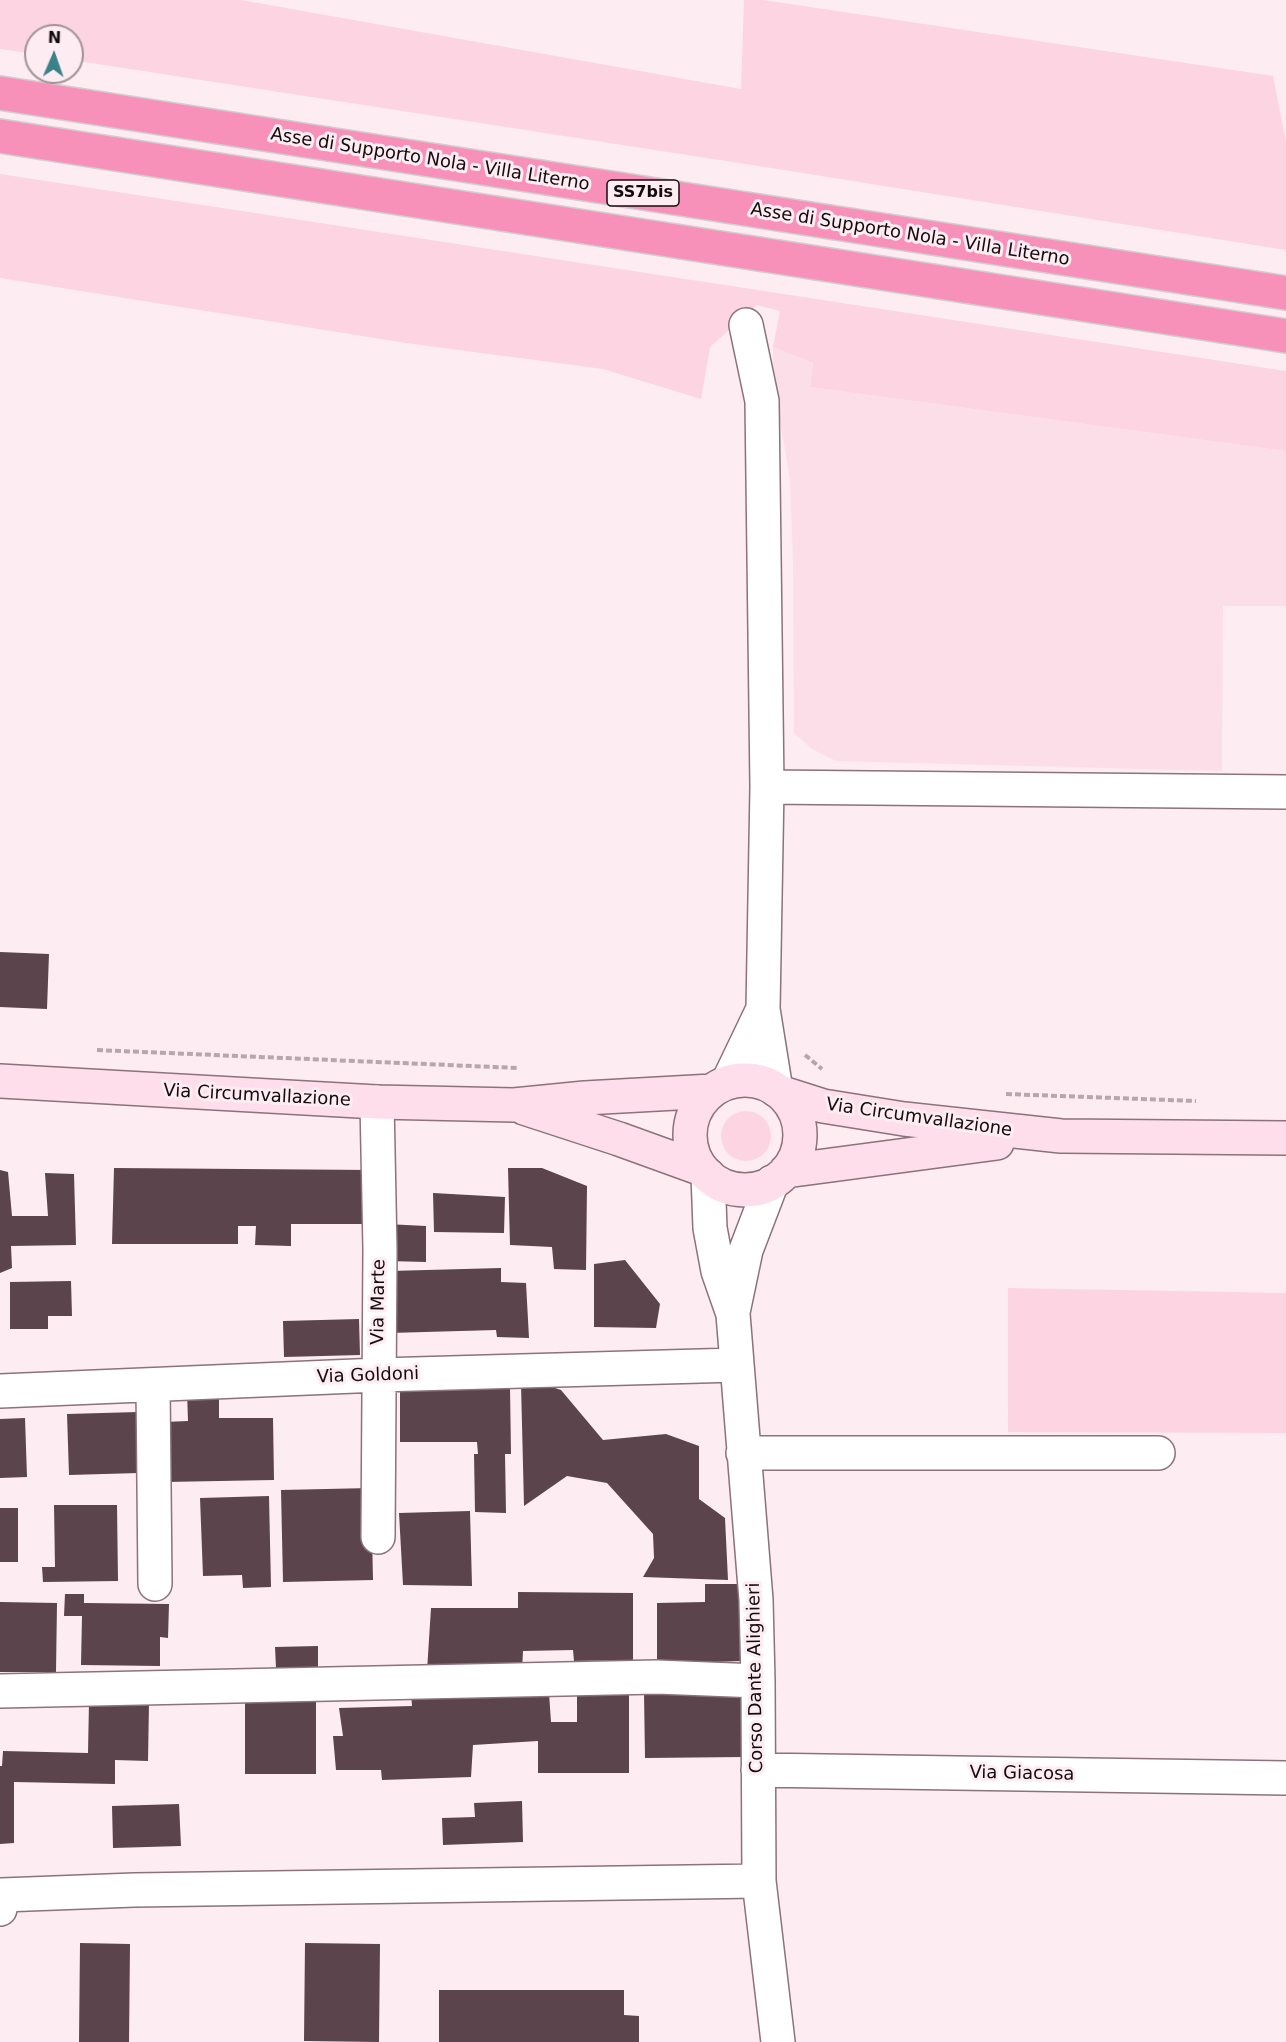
<!DOCTYPE html>
<style>
body{margin:0}
#map{position:relative;width:1286px;height:2042px;overflow:hidden;background:#fdecf1;font-family:"DejaVu Sans",sans-serif}
canvas{display:block}
.north{position:absolute;left:24px;top:24px;width:60px;height:60px;box-sizing:border-box;background:#fdecf1;border:2px solid #a09296;border-radius:50%;rotate:2deg;font-size:16px;font-weight:700;line-height:24px;text-align:center;color:#140b0e}
.north::after{content:'';display:block;margin:auto;width:21px;height:27px;background:#3a8189;clip-path:polygon(50% 0,100% 100%,50% 72%,0 100%)}
</style>
<div id="map">
<canvas width="1286" height="2042"></canvas>
<div class="north">N</div>
</div>
<script>
const context = document.querySelector('canvas').getContext('2d');
context.lineJoin = 'round';
function fillPath(path, color) {
  context.fillStyle = color;
  context.fill(path, 'evenodd');
}
function poly(rows) {
  const path = new Path2D();
  for (const r of rows) {
    if (r.length === 3) {
      path.moveTo(r[0] + r[2], r[1]);
      path.arc(r[0], r[1], r[2], 0, 2 * Math.PI);
      continue;
    }
    path.moveTo(r[0], r[1]);
    for (let i = 2; i < r.length; i += 2) path.lineTo(r[i], r[i + 1]);
  }
  return path;
}
function trace(path, color, width, dash) {
  context.strokeStyle = color;
  context.lineWidth = width;
  context.lineCap = dash ? 'butt' : 'round';
  context.setLineDash(dash || []);
  context.stroke(path);
}
function drawText(font, color, halo, rows, align = 'center') {
  context.font = font + ' "DejaVu Sans",sans-serif';
  context.lineWidth = 6;
  context.setLineDash([]);
  context.textBaseline = 'middle';
  context.strokeStyle = halo;
  context.fillStyle = color;
  for (const [text, x, y, turn = 0] of rows) {
    context.save();
    context.translate(x, y);
    context.rotate((+turn || 0) * Math.PI / 180);
    context.textAlign = isNaN(turn) ? turn : align;
    if (halo) context.strokeText(text, 0, 0);
    context.fillText(text, 0, 0);
    context.restore();
  }
}
const built = poly([
 [773,347,813,363,810,387,1286,451,1286,606,1223,606,1222,771,836,761,812,749,794,733,793,561,790,479,773,380]
]);
const green = poly([
 [0,0,241,0,741,89,744,0,763,0,1273,76,1286,142,1286,250,765,167,72,60,72,36,36,36,36,54,0,49],
 [0,174,1286,371,1286,451,810,387,813,363,773,347,780,311,757,305,710,347,701,399,603,369,406,343,0,278],
 [746,1136,25],
 [1008,1288,1286,1293,1286,1433,1008,1432]
]);
const building = poly([
 [0,952,49,954,47,1009,0,1007],
 [114,1168,371,1170,373,1224,291,1224,291,1246,255,1245,256,1226,238,1226,238,1244,112,1244],
 [508,1168,542,1168,587,1186,586,1270,554,1269,552,1247,510,1245],
 [0,1170,8,1172,12,1216,48,1216,45,1173,74,1174,76,1245,11,1246,12,1268,0,1273],
 [433,1193,505,1197,504,1233,434,1232],
 [386,1224,426,1226,426,1262,387,1261],
 [625,1260,660,1304,656,1328,594,1327,594,1264],
 [501,1268,501,1282,526,1283,529,1338,497,1337,496,1330,389,1333,390,1271],
 [71,1281,72,1316,48,1316,48,1329,10,1329,10,1282],
 [359,1319,360,1355,284,1357,283,1321],
 [521,1384,543,1384,561,1390,603,1440,666,1434,699,1446,699,1499,725,1518,728,1580,643,1577,654,1558,653,1534,607,1483,567,1476,524,1506],
 [400,1387,510,1387,511,1454,505,1454,506,1513,475,1512,474,1454,478,1454,477,1442,400,1442],
 [219,1391,219,1418,273,1418,274,1480,165,1482,164,1422,188,1421,187,1392],
 [138,1412,139,1473,69,1475,67,1414],
 [25,1418,27,1477,0,1478,0,1419],
 [371,1488,373,1580,283,1582,281,1490],
 [269,1496,271,1587,243,1588,242,1575,203,1576,200,1498],
 [54,1505,117,1505,118,1581,43,1582,42,1567,55,1567],
 [0,1508,18,1508,18,1562,0,1562],
 [470,1511,472,1586,403,1585,399,1513],
 [705,1584,739,1584,742,1661,657,1664,657,1603,705,1602],
 [518,1592,633,1593,633,1660,574,1661,573,1650,523,1651,522,1671,427,1671,431,1608,518,1608],
 [65,1594,84,1594,84,1603,169,1604,168,1638,160,1637,160,1666,81,1665,82,1616,64,1616],
 [0,1602,57,1603,56,1672,0,1672],
 [318,1646,318,1667,276,1668,275,1647],
 [411,1692,549,1693,551,1722,577,1722,577,1692,629,1692,629,1773,538,1773,538,1741,473,1745,471,1777,382,1780,381,1770,336,1770,333,1736,343,1736,339,1708,412,1706],
 [744,1692,744,1757,645,1758,644,1693],
 [316,1701,316,1774,245,1774,245,1702],
 [89,1702,149,1703,148,1761,115,1760,115,1784,14,1782,14,1843,0,1844,0,1766,2,1766,3,1751,88,1753],
 [522,1801,523,1842,443,1845,442,1818,475,1817,474,1803],
 [179,1804,181,1846,113,1848,112,1806],
 [80,1943,130,1944,129,2042,79,2042],
 [305,1943,380,1944,379,2042,304,2041],
 [439,1990,624,1990,624,2015,639,2016,639,2042,439,2042]
]);
const path = poly([
 [97,1050,518,1068],
 [805,1055,822,1069],
 [1006,1094,1196,1101]
]);
const street = poly([
 [746,325,762,401,767,787,763,1009,776,1090],
 [767,787,1286,792],
 [728,1082,763,1009],
 [377,1102,380,1250,378,1537],
 [708,1175,710,1228,718,1271,733,1314,756,1600,758,1681,759,1881,778,2042],
 [733,1312,746,1250,772,1182],
 [153,1385,155,1584],
 [0,1391,379,1375,736,1365],
 [743,1453,1158,1453],
 [0,1691,657,1677,758,1681],
 [758,1770,1286,1778],
 [0,1909,2,1895,134,1890,759,1881]
]);
const secondary = poly([
 [745,1135,55],
 [0,1081,377,1102,514,1105,585,1098,712,1091],
 [779,1092,823,1106,904,1119,1061,1136,1286,1138],
 [524,1108,619,1139,702,1169],
 [786,1171,997,1143]
]);
const highway = poly([
 [0,93,1286,293],
 [0,136,1286,336]
]);
const shields = [
 [643,193,72]
];
const shieldNames = [
 ["SS7bis",643,193]
];
const streetNames = [
 ["Asse di Supporto Nola - Villa Literno",430,160,9],
 ["Asse di Supporto Nola - Villa Literno",910,235,9],
 ["Via Circumvallazione",257,1096,3],
 ["Via Circumvallazione",919,1118,8],
 ["Via Marte",379,1302,-89],
 ["Via Goldoni",368,1376,-2],
 ["Corso Dante Alighieri",756,1678,-91],
 ["Via Giacosa",1022,1774,1]
];
fillPath(built, '#fcdee8');
fillPath(green, '#fdd4e2');
fillPath(building, '#5b444c');
trace(street, '#8b727b', 36);
trace(secondary, '#8b727b', 36);
trace(highway, '#d0cecf', 36);
trace(path, '#b6a7ac', 4, [6, 3]);
trace(street, '#fff', 33);
trace(secondary, '#fddeea', 33);
trace(highway, '#f891ba', 33);
for (const [x, y, w] of shields) {
  const box = new Path2D();
  box.roundRect(x - w / 2, y - 13, w, 26, 4.5);
  context.fillStyle = '#fdecf1';
  context.fill(box);
  trace(box, '#140b0e', 1.5);
}
drawText('bold 16px', '#140b0e', null, shieldNames);
drawText('18px', '#140b0e', '#fdecf1', streetNames);
</script>
